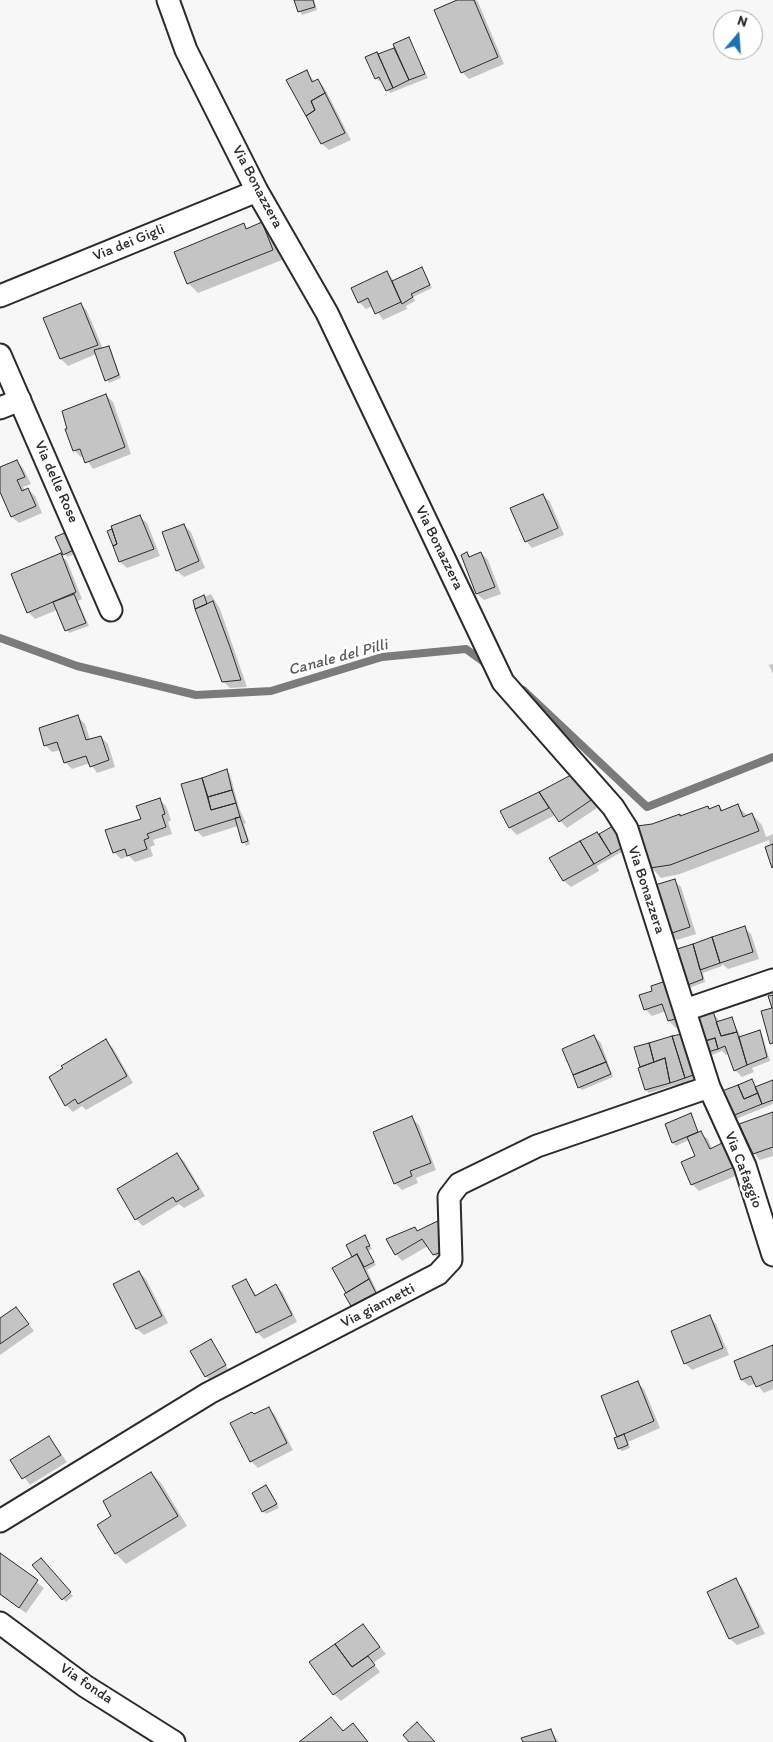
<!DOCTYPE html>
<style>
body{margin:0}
#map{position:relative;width:773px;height:1742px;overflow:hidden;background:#f7f7f7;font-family:Itim,sans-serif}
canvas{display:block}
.north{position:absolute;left:713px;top:10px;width:50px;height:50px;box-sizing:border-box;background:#fff;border:1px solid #aaa;border-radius:50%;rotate:18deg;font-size:14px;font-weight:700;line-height:20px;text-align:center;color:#2b2b2b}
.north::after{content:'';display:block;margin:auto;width:18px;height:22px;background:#1f6fb2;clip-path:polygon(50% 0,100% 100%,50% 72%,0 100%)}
</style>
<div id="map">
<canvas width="773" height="1742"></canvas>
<div class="north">N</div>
</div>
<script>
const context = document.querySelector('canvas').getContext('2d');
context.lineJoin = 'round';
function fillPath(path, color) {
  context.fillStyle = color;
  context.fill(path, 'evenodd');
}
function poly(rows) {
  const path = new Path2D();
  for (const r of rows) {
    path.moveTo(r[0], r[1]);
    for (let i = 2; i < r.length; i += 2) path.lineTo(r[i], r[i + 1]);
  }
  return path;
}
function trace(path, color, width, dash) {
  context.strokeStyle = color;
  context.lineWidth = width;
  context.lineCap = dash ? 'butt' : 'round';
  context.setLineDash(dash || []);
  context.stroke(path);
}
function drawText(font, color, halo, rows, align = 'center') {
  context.font = font + ' Itim,sans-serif';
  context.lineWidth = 5;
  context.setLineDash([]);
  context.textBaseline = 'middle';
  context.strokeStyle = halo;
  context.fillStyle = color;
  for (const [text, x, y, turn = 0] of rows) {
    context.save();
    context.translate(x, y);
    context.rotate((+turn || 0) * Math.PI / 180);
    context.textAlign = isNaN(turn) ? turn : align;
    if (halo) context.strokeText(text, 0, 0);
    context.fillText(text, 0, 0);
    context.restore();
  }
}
const shadow = poly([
 [295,0,314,0,317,10,302,15],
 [460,0,476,0,478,2,504,64,469,79,462,72],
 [408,39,428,78,390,93,382,80,379,81,376,78,367,58,396,49],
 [306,71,315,82,317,80,324,87,351,140,329,150,322,144],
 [243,224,248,229,262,224,276,245,282,260,198,293,188,283],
 [421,268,432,288,413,297,415,301,406,306,407,309,383,320,373,306,366,309,359,302,387,272,394,281],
 [81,304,87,311,103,349,108,347,111,350,121,378,109,383,96,354,68,366,61,359,45,318],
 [106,395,113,402,131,454,93,469,84,456,81,457,74,450],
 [17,461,23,468,31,484,23,487,25,491,28,489,35,496,42,513,19,523,12,517,0,489,0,468],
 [543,495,550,502,564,535,532,548,526,541],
 [140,517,147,523,160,556,127,568,120,562,114,546],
 [184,525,191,532,205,568,184,577,177,571,163,533],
 [57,538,80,552,67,557],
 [481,553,488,560,501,594,484,600,477,594,462,555,467,554,470,557],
 [60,554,67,561,82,599,78,601,89,626,69,633,57,610,35,619,28,612],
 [211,594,220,609,247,687,230,688,223,681,194,601],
 [773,664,773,674,769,665],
 [78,717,85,724,90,740,101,737,108,744,115,767,97,773,90,763,72,769,65,762,61,750,52,752,46,746],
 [227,771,230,774,239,808,246,823,244,824,250,844,246,846,238,826,203,837,196,830,201,779,203,781],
 [571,776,600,806,567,828,555,815,517,835,510,828,502,811],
 [159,799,166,806,171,820,168,822,172,834,153,840,155,845,150,847,153,856,135,862,129,856,121,859,114,852],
 [719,806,724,811,737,806,748,816,752,814,762,825,766,837,773,834,773,867,769,840,680,874,661,878,651,867,652,825],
 [613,827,627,849,597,866,599,871,571,887,564,881,551,858],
 [674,881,681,887,696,934,677,940,670,933],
 [744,927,751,934,759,959,728,969,722,964,722,966,703,973,705,982,689,988,686,985,676,951],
 [676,988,688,1024,676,1028,669,1021,666,1011,652,1016,645,1009],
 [711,1010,720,1022,732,1019,741,1037,759,1031,762,1034,770,1061,752,1068,754,1072,742,1077,735,1070,729,1053,726,1055,722,1051,712,1055,709,1052],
 [594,1036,601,1043,613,1077,582,1090,579,1087],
 [672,1037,702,1076,689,1080,691,1085,678,1089,675,1085,649,1093,646,1090,636,1048],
 [106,1041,113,1048,133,1083,86,1110,82,1106,73,1112,66,1105],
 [752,1081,757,1088,773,1081,773,1104,736,1119,733,1116],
 [773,1113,773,1156,760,1160,754,1153],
 [691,1115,699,1133,708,1139,712,1149,745,1172,699,1191,692,1184,697,1156,689,1140,676,1146,673,1143,666,1124],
 [412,1118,419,1125,436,1170,416,1178,418,1183,402,1190,395,1183],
 [177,1154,184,1161,205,1196,184,1208,179,1204,143,1226,136,1219],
 [445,1218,440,1261,428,1246,402,1261,396,1254,415,1229,418,1232],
 [364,1237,372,1249,368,1251,376,1265,367,1270,379,1296,355,1309,348,1293,355,1257],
 [139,1272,146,1279,168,1323,144,1335,137,1329,115,1285],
 [246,1280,257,1296,276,1286,283,1293,297,1322,264,1339,257,1332],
 [16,1308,34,1331,0,1355,0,1319],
 [709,1317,716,1324,729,1355,692,1370,685,1363],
 [211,1340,228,1369,209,1379,206,1376],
 [773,1346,773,1389,764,1393,756,1383,749,1386,742,1380,735,1362],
 [637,1383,644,1389,660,1428,628,1442,630,1448,622,1451,619,1448,619,1437],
 [269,1408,275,1415,293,1450,258,1468,251,1461],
 [49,1437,67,1462,30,1485,12,1461],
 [151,1473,161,1483,187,1526,126,1564,116,1554,98,1525,113,1516],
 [269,1490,279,1508,266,1514,263,1511],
 [0,1555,44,1588,26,1613,0,1595],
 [40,1560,73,1596,66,1602,33,1565],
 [735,1580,742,1587,765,1634,737,1645,730,1639,708,1593],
 [363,1626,386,1654,373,1663,380,1672,341,1701,334,1694],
 [551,1731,559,1742,524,1742]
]);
const stream = poly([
 [0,638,77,666,196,695,271,691,382,657,466,649,488,665],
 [523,690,647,807,773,757]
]);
const building = poly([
 [294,0,313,0,315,7,298,12,294,0],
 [457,0,474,0,498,57,461,73,434,10,457,0],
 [409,37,425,74,409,80,393,44,409,37],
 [394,48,409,80,393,88,378,54,394,48],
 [377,52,393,88,386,91,379,77,375,79,365,57,377,52],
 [307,70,312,82,318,79,325,93,311,101,315,110,306,116,286,80,307,70],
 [325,93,345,133,321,144,306,116,315,110,311,101,325,93],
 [262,222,273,250,187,284,174,252,244,223,246,229,262,222],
 [422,267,430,285,411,294,413,297,402,304,392,281,422,267],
 [387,271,401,302,375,314,368,298,358,303,351,288,387,271],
 [81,303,98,345,60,359,43,318,81,303],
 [109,346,119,375,105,381,94,350,109,346],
 [106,394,125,447,85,463,80,449,73,451,65,429,67,429,62,411,106,394],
 [17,460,25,477,17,480,22,491,28,488,36,506,11,517,0,492,0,467,17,460],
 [543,494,558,528,525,542,510,508,543,494],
 [140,515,154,549,119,562,113,546,117,544,111,526,140,515],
 [184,524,199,561,176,571,162,532,184,524],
 [112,529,117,544,113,546,107,531,112,529],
 [69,531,78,548,63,555,55,537,69,531],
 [467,552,469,557,481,552,495,587,476,594,461,555,467,552],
 [61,553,76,592,27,613,11,574,61,553],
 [74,594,86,623,65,631,53,602,74,594],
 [204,595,207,604,195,609,193,600,204,595],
 [213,601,230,647,241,680,222,682,195,609,213,601],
 [78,715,86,740,101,736,109,760,90,767,86,756,64,763,57,742,44,746,39,728,78,715],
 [227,769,232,790,208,797,202,778,227,769],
 [571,775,594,798,559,822,539,792,571,775],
 [202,778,211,810,236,803,240,817,195,831,181,784,202,778],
 [232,790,236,803,211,810,208,797,232,790],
 [539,792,549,808,509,828,500,811,539,792],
 [160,798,165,814,162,815,166,827,147,834,149,838,144,840,147,849,127,856,125,849,113,853,105,830,141,819,136,806,160,798],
 [738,804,743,817,752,813,759,831,670,865,650,868,637,826,652,824,680,814,680,816,708,806,709,809,719,805,721,811,738,804],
 [240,817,248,841,242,843,235,818,240,817],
 [613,826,625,846,611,854,599,834,613,826],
 [597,832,611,854,594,864,580,841,597,832],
 [580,841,594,864,563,881,549,858,580,841],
 [773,844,773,867,772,868,765,847,773,844],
 [675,879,690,927,669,934,655,885,675,879],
 [745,926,753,952,720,963,712,937,745,926],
 [712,937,720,963,700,970,693,944,712,937],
 [693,944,703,979,685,986,674,950,693,944],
 [669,980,682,1017,668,1021,662,1004,644,1010,639,995,652,991,651,986,669,980],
 [773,995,773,1043,770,1044,761,1011,772,1008,768,996,773,995],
 [712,1008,721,1036,737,1032,747,1065,734,1071,725,1046,718,1049,715,1038,705,1041,698,1013,712,1008],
 [732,1017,737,1032,721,1036,716,1022,732,1017],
 [760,1030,767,1057,747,1065,739,1037,760,1030],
 [687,1033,699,1073,685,1078,672,1036,687,1033],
 [594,1035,606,1062,573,1075,562,1049,594,1035],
 [672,1036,685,1078,670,1083,665,1058,654,1062,649,1043,672,1036],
 [715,1038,718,1049,708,1052,705,1041,715,1038],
 [106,1039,127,1076,78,1104,75,1099,65,1106,49,1077,63,1068,61,1066,106,1039],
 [649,1043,654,1062,640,1067,634,1047,649,1043],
 [665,1058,670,1083,645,1090,638,1068,665,1058],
 [606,1062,611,1074,578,1088,573,1075,606,1062],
 [752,1079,758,1093,744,1099,738,1085,752,1079],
 [773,1080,773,1100,762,1104,755,1087,773,1080],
 [738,1085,744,1099,758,1093,762,1104,732,1116,722,1091,738,1085],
 [773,1112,773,1147,753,1154,739,1124,773,1112],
 [691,1113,698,1132,672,1143,665,1124,691,1113],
 [412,1116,431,1163,410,1171,412,1176,394,1184,373,1132,412,1116],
 [701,1131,710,1149,728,1140,739,1165,691,1185,681,1162,695,1156,687,1137,701,1131],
 [177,1153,199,1189,176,1202,173,1197,135,1220,117,1189,177,1153],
 [446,1217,446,1229,439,1253,433,1255,422,1239,395,1255,386,1239,415,1227,417,1231,446,1217],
 [365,1235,370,1246,366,1247,374,1262,364,1267,357,1254,352,1257,346,1245,365,1235],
 [357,1254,369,1279,346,1293,332,1268,357,1254],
 [139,1271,162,1316,136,1329,113,1284,139,1271],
 [246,1279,255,1296,276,1284,292,1315,256,1333,232,1286,246,1279],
 [369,1279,376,1293,351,1306,344,1294,369,1279],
 [16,1307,29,1324,0,1344,0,1318,16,1307],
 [710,1315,723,1348,684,1364,671,1331,710,1315],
 [211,1339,226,1365,205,1377,190,1351,211,1339],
 [773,1345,773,1380,756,1387,751,1376,741,1380,734,1361,773,1345],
 [638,1381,654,1421,617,1437,601,1396,638,1381],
 [269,1407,287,1443,250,1462,230,1423,252,1412,254,1414,269,1407],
 [624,1434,628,1445,618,1449,614,1438,624,1434],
 [49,1436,61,1455,22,1479,10,1460,49,1436],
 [151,1472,178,1516,115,1554,97,1525,111,1516,103,1501,151,1472],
 [266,1485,277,1504,262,1512,252,1493,266,1485],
 [0,1553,38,1580,19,1608,0,1594,0,1553],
 [41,1558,71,1592,62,1600,32,1565,41,1558],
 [736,1578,759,1627,729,1639,707,1592,736,1578],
 [363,1624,380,1647,352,1667,335,1644,363,1624],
 [335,1644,352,1667,368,1656,375,1665,333,1695,309,1662,335,1644],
 [331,1717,343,1731,353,1723,368,1742,299,1742,331,1717],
 [417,1722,435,1742,409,1742,403,1735,417,1722],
 [551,1729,556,1742,523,1742,521,1738,551,1729]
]);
const street = poly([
 [168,0,186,50,257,191,327,313,503,682,613,807,627,829,709,1087,745,1166,773,1255],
 [0,296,257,191],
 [0,355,111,610],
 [0,408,20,400],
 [685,1010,773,980],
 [0,1521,209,1393,438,1274,451,1260,449,1197,459,1184,537,1146,709,1087],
 [0,1623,85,1686,174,1742]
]);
const streetNames = [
 ["Via Bonazzera",257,187,62],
 ["Via dei Gigli",129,243,-22],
 ["Via delle Rose",56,482,66],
 ["Via Bonazzera",439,548,64],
 ["Via Bonazzera",646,890,72],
 ["Via Cafaggio",743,1170,69],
 ["Via giannetti",378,1306,-27],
 ["Via fonda",86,1684,34]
];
const waterNames = [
 ["Canale del Pilli",338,658,-15]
];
fillPath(shadow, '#0003');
trace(stream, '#7b7b7b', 8);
fillPath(building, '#c4c4c4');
trace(building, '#2b2b2b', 1);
trace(street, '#2b2b2b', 25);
trace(street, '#fff', 21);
drawText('15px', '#2b2b2b', '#fff', streetNames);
drawText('italic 16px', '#5a5a5a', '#fff', waterNames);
</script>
